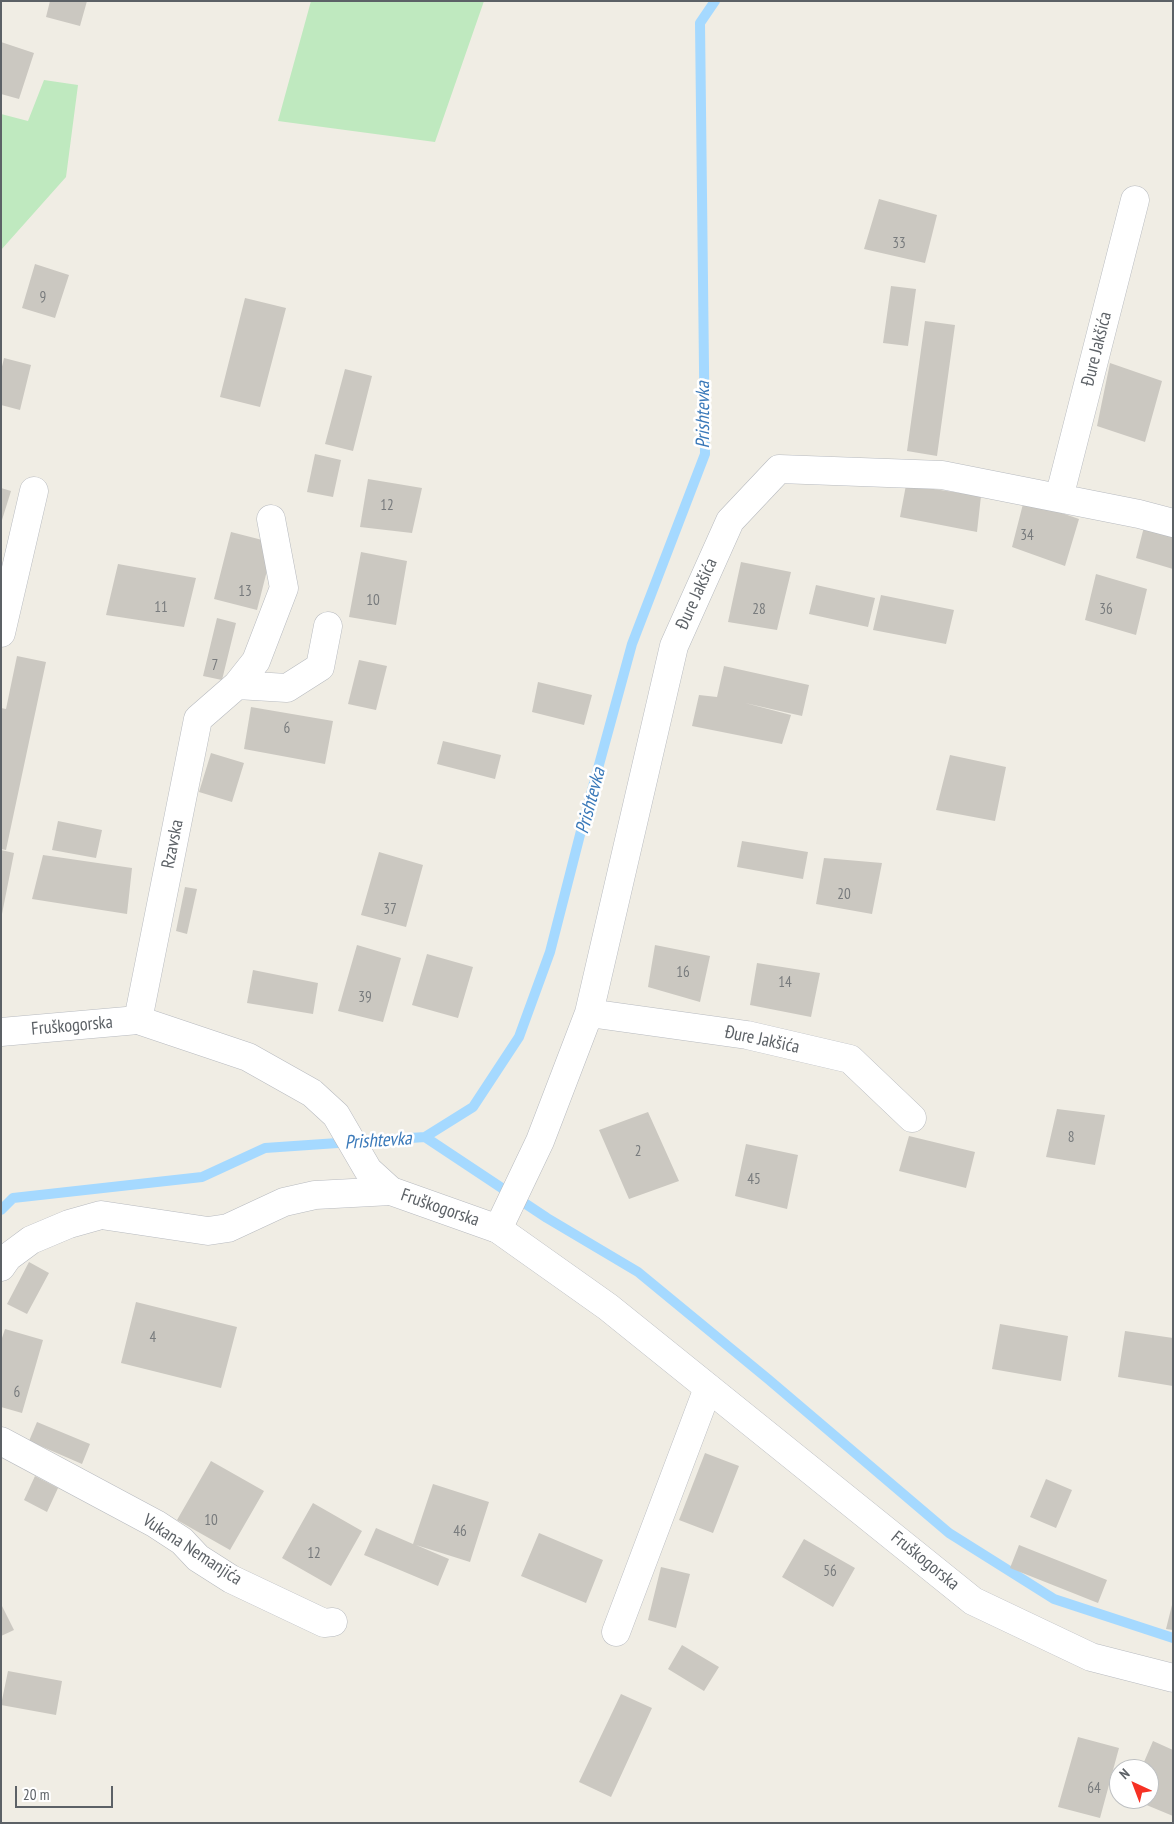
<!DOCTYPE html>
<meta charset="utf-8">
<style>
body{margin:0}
#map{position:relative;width:1174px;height:1824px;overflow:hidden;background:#f0ede4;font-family:"PT Sans Narrow",sans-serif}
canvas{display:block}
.frame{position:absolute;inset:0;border:2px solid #5c6166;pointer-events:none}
.north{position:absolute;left:1109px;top:1759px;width:50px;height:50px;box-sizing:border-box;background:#fff;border:1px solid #bec0c2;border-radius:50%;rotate:317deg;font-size:14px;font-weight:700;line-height:20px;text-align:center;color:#5c6166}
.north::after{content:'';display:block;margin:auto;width:18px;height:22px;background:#f63124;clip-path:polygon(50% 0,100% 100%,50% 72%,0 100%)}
.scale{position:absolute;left:15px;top:1786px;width:98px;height:22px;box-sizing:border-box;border:2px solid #5c6166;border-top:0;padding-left:6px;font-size:15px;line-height:18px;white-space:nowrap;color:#5c6166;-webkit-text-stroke:4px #fff;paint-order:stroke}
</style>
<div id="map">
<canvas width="1174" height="1824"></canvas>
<div class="frame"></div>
<div class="north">N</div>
<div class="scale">20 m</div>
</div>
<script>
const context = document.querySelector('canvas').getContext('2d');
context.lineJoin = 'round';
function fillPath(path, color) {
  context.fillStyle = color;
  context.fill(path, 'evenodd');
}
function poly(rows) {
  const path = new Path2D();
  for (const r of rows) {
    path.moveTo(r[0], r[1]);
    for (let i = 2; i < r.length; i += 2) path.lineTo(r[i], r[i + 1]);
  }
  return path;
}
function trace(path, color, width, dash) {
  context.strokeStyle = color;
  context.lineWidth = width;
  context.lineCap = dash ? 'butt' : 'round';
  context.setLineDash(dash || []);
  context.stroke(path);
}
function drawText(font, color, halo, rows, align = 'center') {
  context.font = font + ' "PT Sans Narrow",sans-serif';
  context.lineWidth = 5;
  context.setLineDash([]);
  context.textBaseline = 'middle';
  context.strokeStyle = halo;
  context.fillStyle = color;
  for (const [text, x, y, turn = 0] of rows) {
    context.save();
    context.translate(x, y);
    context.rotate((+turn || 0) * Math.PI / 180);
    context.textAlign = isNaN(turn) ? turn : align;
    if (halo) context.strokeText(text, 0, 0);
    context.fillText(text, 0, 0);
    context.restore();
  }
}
const green = poly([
 [311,1,484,1,435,142,278,121],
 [44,80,78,85,66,177,1,250,1,114,28,121]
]);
const stream = poly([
 [425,1137,547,1218,638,1272,768,1379,949,1533,1054,1599,1173,1638],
 [1,1210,13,1198,202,1177,265,1148,425,1137,473,1107,519,1037,550,952,582,827,632,644,705,454,700,23,715,1]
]);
const building = poly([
 [50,1,87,1,80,26,46,17],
 [1,42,34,53,19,99,1,94],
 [879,199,937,215,925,263,864,249],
 [35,264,69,275,55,318,22,308],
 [891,286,916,289,908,346,883,343],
 [245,298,286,308,260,407,220,397],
 [925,321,955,325,937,456,907,451],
 [4,358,31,365,20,410,1,405,1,371],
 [1110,363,1162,381,1145,442,1097,426],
 [345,369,372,376,353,451,325,444],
 [315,454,341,460,333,497,307,492],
 [368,479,422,488,412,533,360,527],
 [906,485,981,496,977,532,900,517],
 [1,488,11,491,2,520,1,520],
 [1024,500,1079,519,1065,566,1012,547],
 [1144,527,1173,535,1173,569,1136,558],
 [231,532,274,543,257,610,214,599],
 [361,552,407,561,396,625,349,617],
 [741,562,791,572,777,630,728,622],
 [118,564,196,578,184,627,106,615],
 [1096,574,1147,589,1136,635,1085,620],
 [816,585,875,598,868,627,809,614],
 [881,595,954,610,946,644,873,630],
 [217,618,236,623,222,680,203,676],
 [17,656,46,662,6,850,1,849,1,708,6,709],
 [359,660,387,666,376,710,348,704],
 [724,666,809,685,802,716,745,703,791,715,782,744,692,726,699,695,717,697],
 [538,682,592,695,584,725,532,712],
 [251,707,333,721,325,764,244,749],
 [443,741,501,755,495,779,437,764],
 [211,753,244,763,232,802,199,792],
 [950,755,1006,767,995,821,936,810],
 [58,821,102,830,96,858,52,850],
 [742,841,808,852,803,879,737,867],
 [1,850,14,853,2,914,1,914],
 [379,852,423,865,406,927,361,915],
 [43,855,132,868,127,914,32,899],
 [824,858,882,863,872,914,816,904],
 [185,887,197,889,187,934,176,931],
 [357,945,401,958,383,1022,338,1011],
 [655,945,710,956,700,1002,648,987],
 [427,954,473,967,458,1018,412,1005],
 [757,963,820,973,811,1017,750,1005],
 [253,970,318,983,313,1014,247,1003],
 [1057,1109,1105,1115,1095,1165,1046,1157],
 [648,1112,679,1181,629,1199,599,1130],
 [909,1136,975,1152,966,1188,899,1171],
 [746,1144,798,1155,787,1209,735,1196],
 [29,1262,49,1273,27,1314,7,1304],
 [136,1302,237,1327,221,1388,121,1363],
 [1000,1324,1068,1336,1061,1381,992,1369],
 [5,1329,43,1340,22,1413,1,1407,1,1341],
 [1125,1331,1173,1338,1173,1386,1118,1377],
 [37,1422,90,1444,82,1464,29,1441],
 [705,1453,739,1466,713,1533,679,1520],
 [211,1461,264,1491,230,1550,177,1520],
 [35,1476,58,1488,47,1512,24,1500],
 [1046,1479,1072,1490,1056,1528,1030,1517],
 [433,1484,489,1502,470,1562,416,1545,449,1559,438,1586,364,1555,376,1528,413,1544],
 [313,1503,362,1531,331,1586,282,1558],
 [539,1533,603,1560,586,1603,521,1576],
 [804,1539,855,1568,833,1607,782,1577],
 [1019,1545,1107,1580,1098,1603,1010,1568],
 [661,1567,690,1574,676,1628,648,1620],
 [1,1604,14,1630,1,1636],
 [1172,1605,1173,1606,1173,1630,1166,1629],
 [682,1645,719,1667,704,1691,668,1669],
 [8,1671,62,1681,56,1715,1,1705],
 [621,1694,652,1708,611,1797,579,1782],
 [1078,1737,1119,1748,1100,1818,1058,1807],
 [1153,1741,1173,1750,1173,1816,1132,1799,1149,1799,1149,1769,1141,1769]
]);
const minor = poly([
 [1059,498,1135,200],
 [1,633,34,491],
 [237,685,256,661,284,588,271,519],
 [589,1013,747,1035,850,1059,912,1118],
 [138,1020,198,719,237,685,287,688,320,667,328,626],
 [498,1229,540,1141,589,1013,674,646,730,521,779,469,942,475,1139,514,1173,523],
 [1,1267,8,1257,31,1240,69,1224,101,1215,208,1231,228,1228,284,1202,315,1195,391,1191],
 [1,1441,156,1524,182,1541,198,1558,231,1579,324,1623,333,1622],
 [616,1632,708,1388]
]);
const tertiary = poly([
 [1,1032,138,1020,248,1057,312,1093,336,1115,368,1170,391,1191,498,1229,608,1307,973,1601,1091,1657,1173,1678]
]);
const numberNames = [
 ["33",899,244],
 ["9",43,298],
 ["12",387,506],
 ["34",1027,536],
 ["13",245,592],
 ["10",373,601],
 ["11",161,608],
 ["28",759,610],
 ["36",1106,610],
 ["7",215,666],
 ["6",287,729],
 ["20",844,895],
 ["37",390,910],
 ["16",683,973],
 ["14",785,983],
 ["39",365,998],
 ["8",1071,1138],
 ["2",638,1152],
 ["45",754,1180],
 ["4",153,1338],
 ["6",17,1393],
 ["10",211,1521],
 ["46",460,1532],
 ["12",314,1554],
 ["56",830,1572],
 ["64",1094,1789]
];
const streetNames = [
 ["Đure Jakšića",1097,349,-76],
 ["Đure Jakšića",697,594,-66],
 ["Rzavska",173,844,-79],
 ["Fruškogorska",72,1026,-5],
 ["Đure Jakšića",762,1040,12],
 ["Fruškogorska",440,1208,19],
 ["Vukana Nemanjića",192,1550,33],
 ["Fruškogorska",925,1561,39]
];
const waterNames = [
 ["Prishtevka",704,415,-90],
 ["Prishtevka",591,801,-75],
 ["Prishtevka",378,1141,-4]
];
fillPath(green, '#bfe9bf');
trace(stream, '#a5d9ff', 10);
fillPath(building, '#cbc8c1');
trace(minor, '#b7babf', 29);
trace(tertiary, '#b7babf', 29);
trace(minor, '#fff', 28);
trace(tertiary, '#fff', 28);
drawText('15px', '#787b7d', null, numberNames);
drawText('18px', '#5c6166', '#fff', streetNames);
drawText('italic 19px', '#3a79b9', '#fff', waterNames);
</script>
